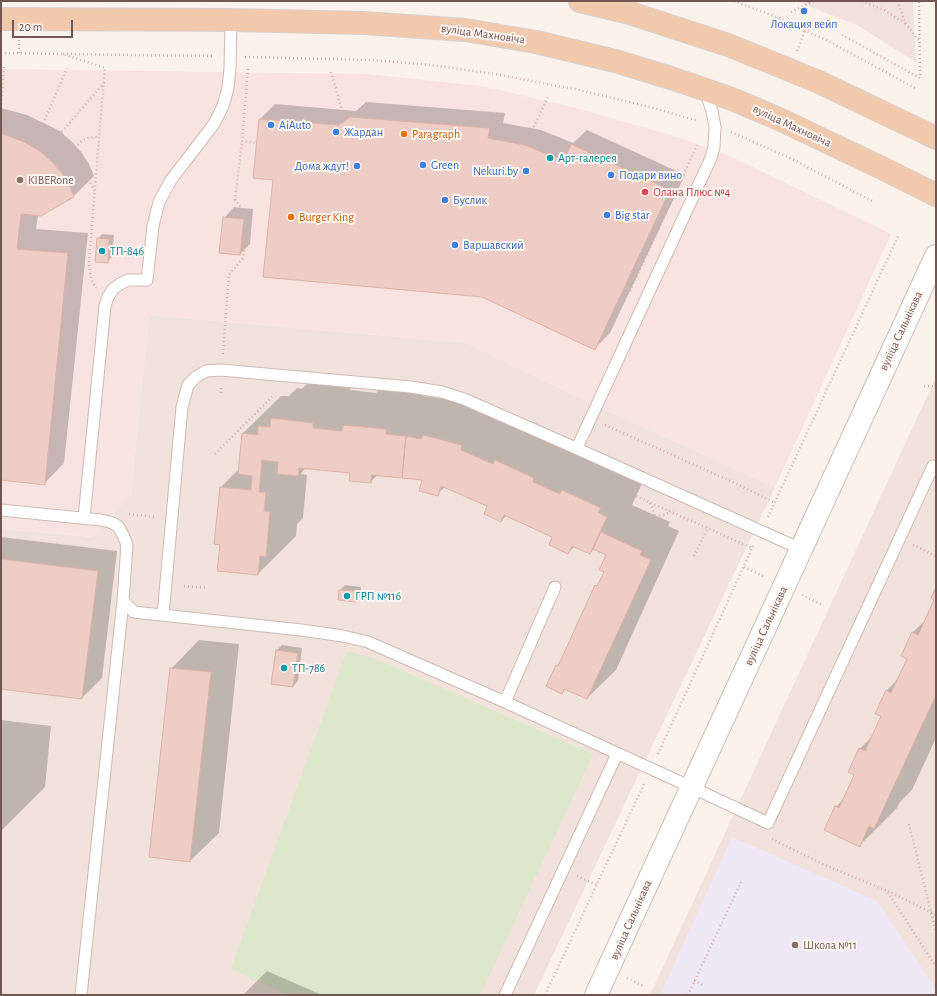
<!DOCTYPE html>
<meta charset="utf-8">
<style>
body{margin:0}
#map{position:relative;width:937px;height:996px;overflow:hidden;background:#fbf2ec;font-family:"Alegreya Sans",sans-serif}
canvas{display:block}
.frame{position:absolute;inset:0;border:2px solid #735651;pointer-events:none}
.scale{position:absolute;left:12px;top:20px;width:61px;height:18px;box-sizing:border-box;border:2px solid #735651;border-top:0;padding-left:5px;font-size:12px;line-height:14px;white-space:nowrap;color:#735651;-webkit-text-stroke:3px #fdf6f2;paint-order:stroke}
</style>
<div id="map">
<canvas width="937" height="996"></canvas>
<div class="frame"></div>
<div class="scale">20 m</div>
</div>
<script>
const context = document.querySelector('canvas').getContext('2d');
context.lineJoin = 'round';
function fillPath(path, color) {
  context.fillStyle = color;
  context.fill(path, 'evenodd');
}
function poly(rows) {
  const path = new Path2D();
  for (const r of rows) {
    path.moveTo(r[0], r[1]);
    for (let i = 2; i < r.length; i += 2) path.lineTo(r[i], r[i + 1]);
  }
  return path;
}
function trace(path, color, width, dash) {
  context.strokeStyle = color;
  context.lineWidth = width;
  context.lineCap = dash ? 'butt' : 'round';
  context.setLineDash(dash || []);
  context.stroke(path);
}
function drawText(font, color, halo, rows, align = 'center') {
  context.font = font + ' "Alegreya Sans",sans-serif';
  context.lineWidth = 4;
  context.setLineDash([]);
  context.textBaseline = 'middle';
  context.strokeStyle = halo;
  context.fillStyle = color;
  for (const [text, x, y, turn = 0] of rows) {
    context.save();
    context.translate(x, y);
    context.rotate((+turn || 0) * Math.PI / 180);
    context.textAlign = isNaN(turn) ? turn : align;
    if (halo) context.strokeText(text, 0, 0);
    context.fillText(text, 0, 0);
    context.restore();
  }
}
const residential = poly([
 [796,1,913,1,916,62,857,25],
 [149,315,467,343,576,396,775,487,534,995,1,995,1,529,93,537,131,494],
 [936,377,936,995,650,995]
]);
const commercial = poly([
 [1,69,366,74,482,86,576,108,678,137,732,157,891,234,775,487,576,396,467,343,149,315,131,494,94,537,1,529]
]);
const education = poly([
 [732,837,877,901,936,989,936,995,660,995]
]);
const green = poly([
 [347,651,376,659,593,754,480,995,289,995,231,969]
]);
const shadow = poly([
 [366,102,505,113,503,123,541,130,573,143,587,130,685,175,610,333,594,349,274,179,260,119,275,104,356,111],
 [1,108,27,115,60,131,72,142,82,153,89,164,94,176,74,196,38,215,36,229,88,233,64,463,44,484,1,479],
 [234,207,253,209,250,244,240,254,224,218],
 [102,234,114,235,112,257,107,262,98,239],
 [310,381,351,385,350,390,376,393,382,387,424,392,423,396,458,401,461,398,499,408,498,412,530,426,533,422,571,441,597,456,601,453,638,470,644,479,632,505,670,522,668,526,679,531,616,670,587,698,566,688,562,692,548,686,557,665,561,661,596,586,601,581,605,571,607,555,594,549,590,553,575,546,568,553,553,536,507,515,501,521,488,506,445,487,437,494,423,479,378,475,370,482,351,472,306,468,302,472,301,474,307,475,303,518,297,524,296,536,258,574,221,544,221,487,239,469,243,433,281,396,289,396,297,388,302,389],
 [1,537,117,551,102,678,82,698,1,688],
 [345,585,361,587,360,596,356,601,340,590],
 [936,589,936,738,912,790,900,802,897,808,860,845,836,807,844,798,855,774,860,749,873,735,882,716,886,691,899,678,908,658,902,656,913,632,927,619,935,600],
 [199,640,239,644,219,833,190,861,150,857,171,669],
 [282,645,302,648,298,681,293,686,272,683,277,650],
 [1,720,51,726,45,787,1,831],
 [267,971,322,995,243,995]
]);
const building = poly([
 [350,117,490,128,488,138,525,145,564,161,571,144,670,190,595,350,482,297,263,277,273,180,253,178,259,119,339,125,350,117],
 [1,133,24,142,40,151,52,162,62,173,69,184,74,197,41,216,21,214,17,249,68,253,45,485,1,480,1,133],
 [223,217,244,219,240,255,219,253,223,217],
 [97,238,109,239,108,263,95,262,97,238],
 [271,418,313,423,313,428,342,431,343,425,386,429,386,434,406,436,402,478,371,475,371,483,349,481,350,473,299,468,298,476,277,474,278,462,262,460,259,492,266,492,264,511,270,512,266,557,260,556,258,575,217,571,220,545,214,544,220,487,251,490,252,476,238,474,242,433,258,435,258,426,270,427,271,418],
 [423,435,462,445,461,450,493,464,495,460,534,478,533,482,560,494,562,490,601,508,598,512,607,517,590,554,572,546,568,554,549,545,552,537,504,515,501,522,491,517,484,514,487,506,441,486,438,496,419,491,422,480,402,478,406,436,421,439,423,435],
 [601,532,642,551,640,555,651,560,587,699,564,689,562,694,546,686,556,665,558,666,595,585,597,586,604,572,599,570,606,555,593,549,601,532],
 [1,559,98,571,82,699,1,689,1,559],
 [936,587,936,695,874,829,869,826,860,847,824,830,835,806,839,808,854,775,848,772,859,748,865,751,881,716,875,714,886,690,891,693,907,659,901,656,912,632,918,635,934,600,931,598,936,587],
 [339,590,357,591,356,602,338,600,339,590],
 [276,650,298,653,293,687,271,684,276,650],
 [170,668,211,672,190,862,149,857,170,668]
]);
const path = poly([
 [734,1,774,16,830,42,917,89],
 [862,1,884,10,906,24],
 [897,1,906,24,920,42],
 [791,12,814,1],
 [842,35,920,78,919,1],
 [797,51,809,20],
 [1,53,63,54,105,68,99,137,89,264,91,279,96,288],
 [19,53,19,39],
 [63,54,214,56],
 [245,57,372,60,431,65,489,73,579,90,654,108,698,121],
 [248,69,242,141,256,143],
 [331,72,345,121],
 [1,104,4,67],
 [1,113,17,119,40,131,69,153,85,174,95,191],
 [40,131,67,68],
 [731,132,792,159,874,202],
 [54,141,104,83],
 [525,145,548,97],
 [69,153,83,140,88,138,98,137],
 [630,291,697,145],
 [223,354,229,275,243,258,248,216,235,200,242,141],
 [924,386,936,386],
 [221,393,221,385],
 [605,425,735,483,775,503],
 [215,454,272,397],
 [629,493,752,548],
 [650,503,656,518,671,512],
 [129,514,156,517],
 [768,517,899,234],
 [913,545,936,556],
 [694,556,708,527],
 [744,567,765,577],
 [184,586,207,588],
 [802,595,822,605],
 [658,754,754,544],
 [909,824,936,932],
 [772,839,825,865,887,891,936,967],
 [577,876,597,885],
 [888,891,936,915],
 [627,978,643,986],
 [694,981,705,986],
 [545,995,645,782],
 [688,995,742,880]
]);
const service = poly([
 [577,448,711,158,714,147,715,127,712,111,705,90],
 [1,510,101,520,110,522,118,526,123,535,127,545,123,601],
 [84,518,105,306,108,297,113,289,120,284,128,280,147,280,153,226,159,202,171,180,214,124,223,106,228,88,230,68,231,20],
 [163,615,182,407,188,385,196,377,206,371,221,370,411,387,442,392,464,399,562,442,801,549],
 [505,702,555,587],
 [81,995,123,601,134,612,301,630,343,636,368,642,505,702,691,787,768,823,933,466],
 [505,995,617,754]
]);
const minor = poly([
 [596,995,936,256]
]);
const primary = poly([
 [580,1,630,13,728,45,819,82,936,138],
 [1,19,231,20,364,23,465,30,536,42,615,61,674,79,732,99,779,119,886,170,936,195]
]);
const markers = [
 [804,11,4,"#3f7fe0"],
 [271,125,4,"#3f7fe0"],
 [336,132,4,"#3f7fe0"],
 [404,134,4,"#e8710a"],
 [550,158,4,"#0f9aa8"],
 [423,165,4,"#3f7fe0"],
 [357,166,4,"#3f7fe0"],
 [526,171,4,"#3f7fe0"],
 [611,175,4,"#3f7fe0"],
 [20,180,4,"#8d6e63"],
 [645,192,4,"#e0444e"],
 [445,200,4,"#3f7fe0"],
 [607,215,4,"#3f7fe0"],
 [291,217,4,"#e8710a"],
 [455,245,4,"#3f7fe0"],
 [102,251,4,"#0f9aa8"],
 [347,596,4,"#0f9aa8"],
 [284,668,4,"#0f9aa8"],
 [795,945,4,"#8d6e63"]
];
const shopNames = [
 ["Локация вейп",804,24,"center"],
 ["AiAuto",279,125],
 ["Жардан",344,132],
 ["Green",431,165],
 ["Дома ждут!",349,166,"right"],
 ["Nekuri.by",518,171,"right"],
 ["Подари вино",619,175],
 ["Буслик",453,200],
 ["Big star",615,215],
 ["Варшавский",463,245]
];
const streetNames = [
 ["вуліца Махновіча",483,34,8],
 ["вуліца Махновіча",792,126,25],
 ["вуліца Сальнікава",901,331,-65],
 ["вуліца Сальнікава",766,626,-65],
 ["вуліца Сальнікава",631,920,-66]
];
const foodNames = [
 ["Paragraph",412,134],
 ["Burger King",299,217]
];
const cultureNames = [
 ["Арт-галерея",558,158],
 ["ТП-846",110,251],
 ["ГРП №116",355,596],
 ["ТП-786",292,668]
];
const educationNames = [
 ["KIBERone",28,180],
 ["Школа №11",803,945]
];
const healthNames = [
 ["Олана Плюс №4",653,192]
];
fillPath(residential, '#f1e2db');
fillPath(commercial, '#f9e3e1');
fillPath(education, '#eee8f7');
fillPath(green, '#dce7cb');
fillPath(shadow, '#0003');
fillPath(building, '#edcdc6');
trace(building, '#deb1a8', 1);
trace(service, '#cebab5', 13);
trace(minor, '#cebab5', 24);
trace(primary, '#d8d0ce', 24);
trace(path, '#d2b0a9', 2.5, [1, 3]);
trace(service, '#fff', 11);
trace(minor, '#fff', 22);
trace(primary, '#f1c9ac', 22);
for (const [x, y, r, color] of markers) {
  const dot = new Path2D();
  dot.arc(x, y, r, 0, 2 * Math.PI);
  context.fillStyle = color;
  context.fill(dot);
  trace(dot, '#fdf6f2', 1.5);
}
drawText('12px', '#366cbe', '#fdf6f2', shopNames, 'left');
drawText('12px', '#735651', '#fdf6f2', streetNames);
drawText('12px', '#c56008', '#fdf6f2', foodNames, 'left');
drawText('12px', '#0d838f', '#fdf6f2', cultureNames, 'left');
drawText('12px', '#785e54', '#fdf6f2', educationNames, 'left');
drawText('12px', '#be3a42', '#fdf6f2', healthNames, 'left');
</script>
